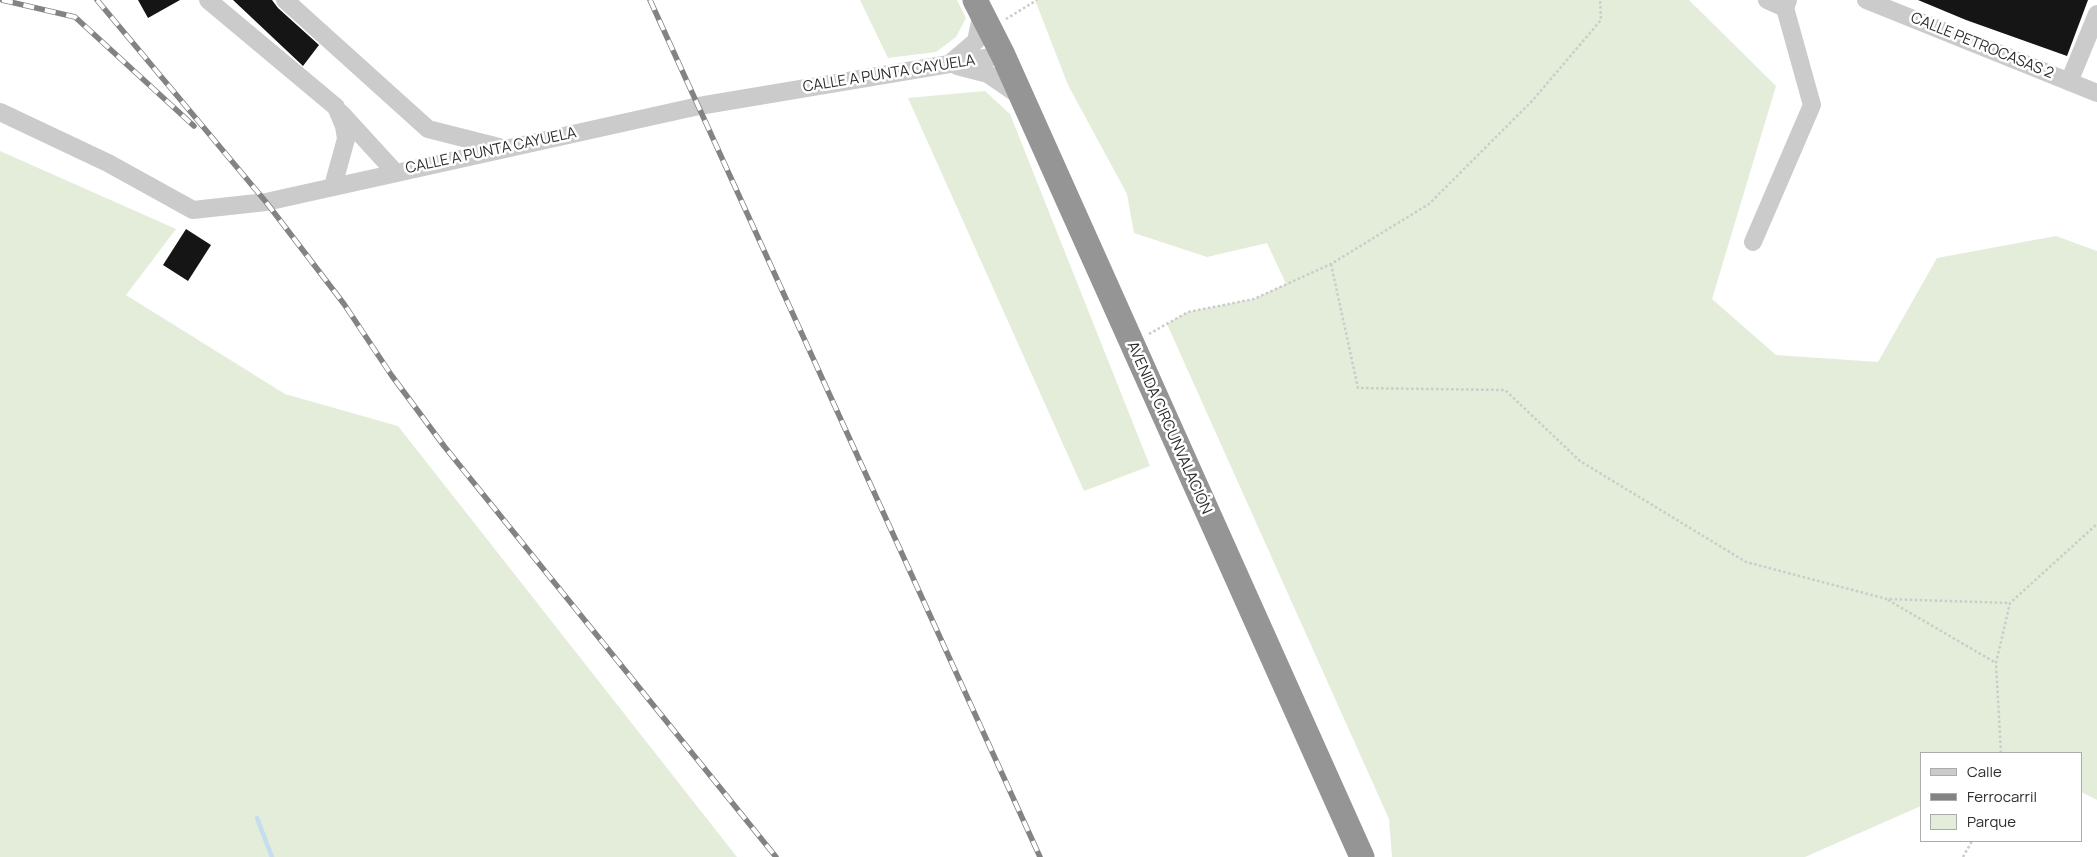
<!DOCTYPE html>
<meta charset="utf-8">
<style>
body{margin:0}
#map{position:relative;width:2097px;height:857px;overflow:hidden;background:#fff;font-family:Manrope,sans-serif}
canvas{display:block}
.legend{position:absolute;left:1920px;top:752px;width:162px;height:90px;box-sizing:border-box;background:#fff;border:1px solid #ababab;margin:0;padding:6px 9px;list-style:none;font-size:15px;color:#2e2e2e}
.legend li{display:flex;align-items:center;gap:10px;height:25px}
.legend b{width:25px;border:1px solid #ababab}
</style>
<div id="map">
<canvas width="2097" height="857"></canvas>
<ul class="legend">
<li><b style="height:6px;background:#cbcbcb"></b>Calle</li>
<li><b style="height:6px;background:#838383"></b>Ferrocarril</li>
<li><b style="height:14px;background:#e4edda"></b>Parque</li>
</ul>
</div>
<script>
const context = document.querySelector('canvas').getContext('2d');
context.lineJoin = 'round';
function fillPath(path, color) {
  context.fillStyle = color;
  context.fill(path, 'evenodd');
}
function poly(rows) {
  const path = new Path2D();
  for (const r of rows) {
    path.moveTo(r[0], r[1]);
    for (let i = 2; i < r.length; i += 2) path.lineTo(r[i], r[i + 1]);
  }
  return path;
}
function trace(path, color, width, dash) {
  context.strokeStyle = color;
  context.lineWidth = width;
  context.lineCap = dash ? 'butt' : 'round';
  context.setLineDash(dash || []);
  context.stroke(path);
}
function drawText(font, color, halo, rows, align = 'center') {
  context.font = font + ' Manrope,sans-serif';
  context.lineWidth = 5;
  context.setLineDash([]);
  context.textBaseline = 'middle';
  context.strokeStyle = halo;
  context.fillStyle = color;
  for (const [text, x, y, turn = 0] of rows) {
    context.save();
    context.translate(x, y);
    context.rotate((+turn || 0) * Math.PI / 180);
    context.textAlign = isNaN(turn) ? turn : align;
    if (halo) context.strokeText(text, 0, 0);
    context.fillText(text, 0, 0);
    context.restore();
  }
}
const green = poly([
 [860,0,957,0,966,18,956,37,936,52,888,58],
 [1035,0,1689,0,1776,86,1712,299,1776,355,1878,362,1937,258,2056,236,2097,251,2097,800,2081,792,2081,753,1921,753,1921,806,1805,857,1392,857,1389,819,1167,324,1188,312,1254,299,1286,284,1267,243,1207,257,1134,233,1127,194,1068,85],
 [985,91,1010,114,1150,466,1084,491,908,98],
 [0,151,176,229,126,295,285,394,398,426,737,857,0,857]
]);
const stream = poly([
 [257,818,272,857]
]);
const building = poly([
 [138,0,180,0,148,18],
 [233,0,272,0,278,8,319,45,303,66],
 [1918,0,2088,0,2067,56,1966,20],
 [186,229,211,245,188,281,163,265]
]);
const path = poly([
 [1006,19,1037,0],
 [1331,264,1358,388,1505,390,1580,461,1746,562,1887,599,2010,603],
 [1149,334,1188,312,1254,299,1331,264,1429,204,1532,101,1601,20,1600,0],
 [1888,600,1996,663],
 [2001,753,1996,663,2010,603,2097,524],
 [1963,857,1972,841]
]);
const minor = poly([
 [208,0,336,107,344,126,346,139,333,186],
 [285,0,428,129,499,147],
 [1767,0,1785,8,1788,0],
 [1866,0,2097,93],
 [949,64,976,41,982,13],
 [957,66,988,74,1020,96],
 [2069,82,2097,14],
 [0,112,108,163,193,210,266,202,699,106,1003,55],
 [341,113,395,172],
 [1753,242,1812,105,1785,8]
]);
const highway = poly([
 [975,0,1003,55,1362,857]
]);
const rail = poly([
 [2,0,75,17,194,126],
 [97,0,266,202,344,304,392,376,444,446,776,857],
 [650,0,1040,857]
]);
const streetNames = [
 ["CALLE PETROCASAS 2",1982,46,22],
 ["CALLE A PUNTA CAYUELA",889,74,-9],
 ["CALLE A PUNTA CAYUELA",491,151,-12],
 ["AVENIDA CIRCUNVALACIÓN",1169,428,66]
];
fillPath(green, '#e4edda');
trace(stream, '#c4ddef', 4.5);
fillPath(building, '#151515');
trace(path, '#cbcbcb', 2.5, [2.5, 2.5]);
trace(minor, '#cbcbcb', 18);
trace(highway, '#959595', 25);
trace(rail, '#838383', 5.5);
trace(rail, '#fff', 4, [11]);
drawText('15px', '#2e2e2e', '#fff', streetNames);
</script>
